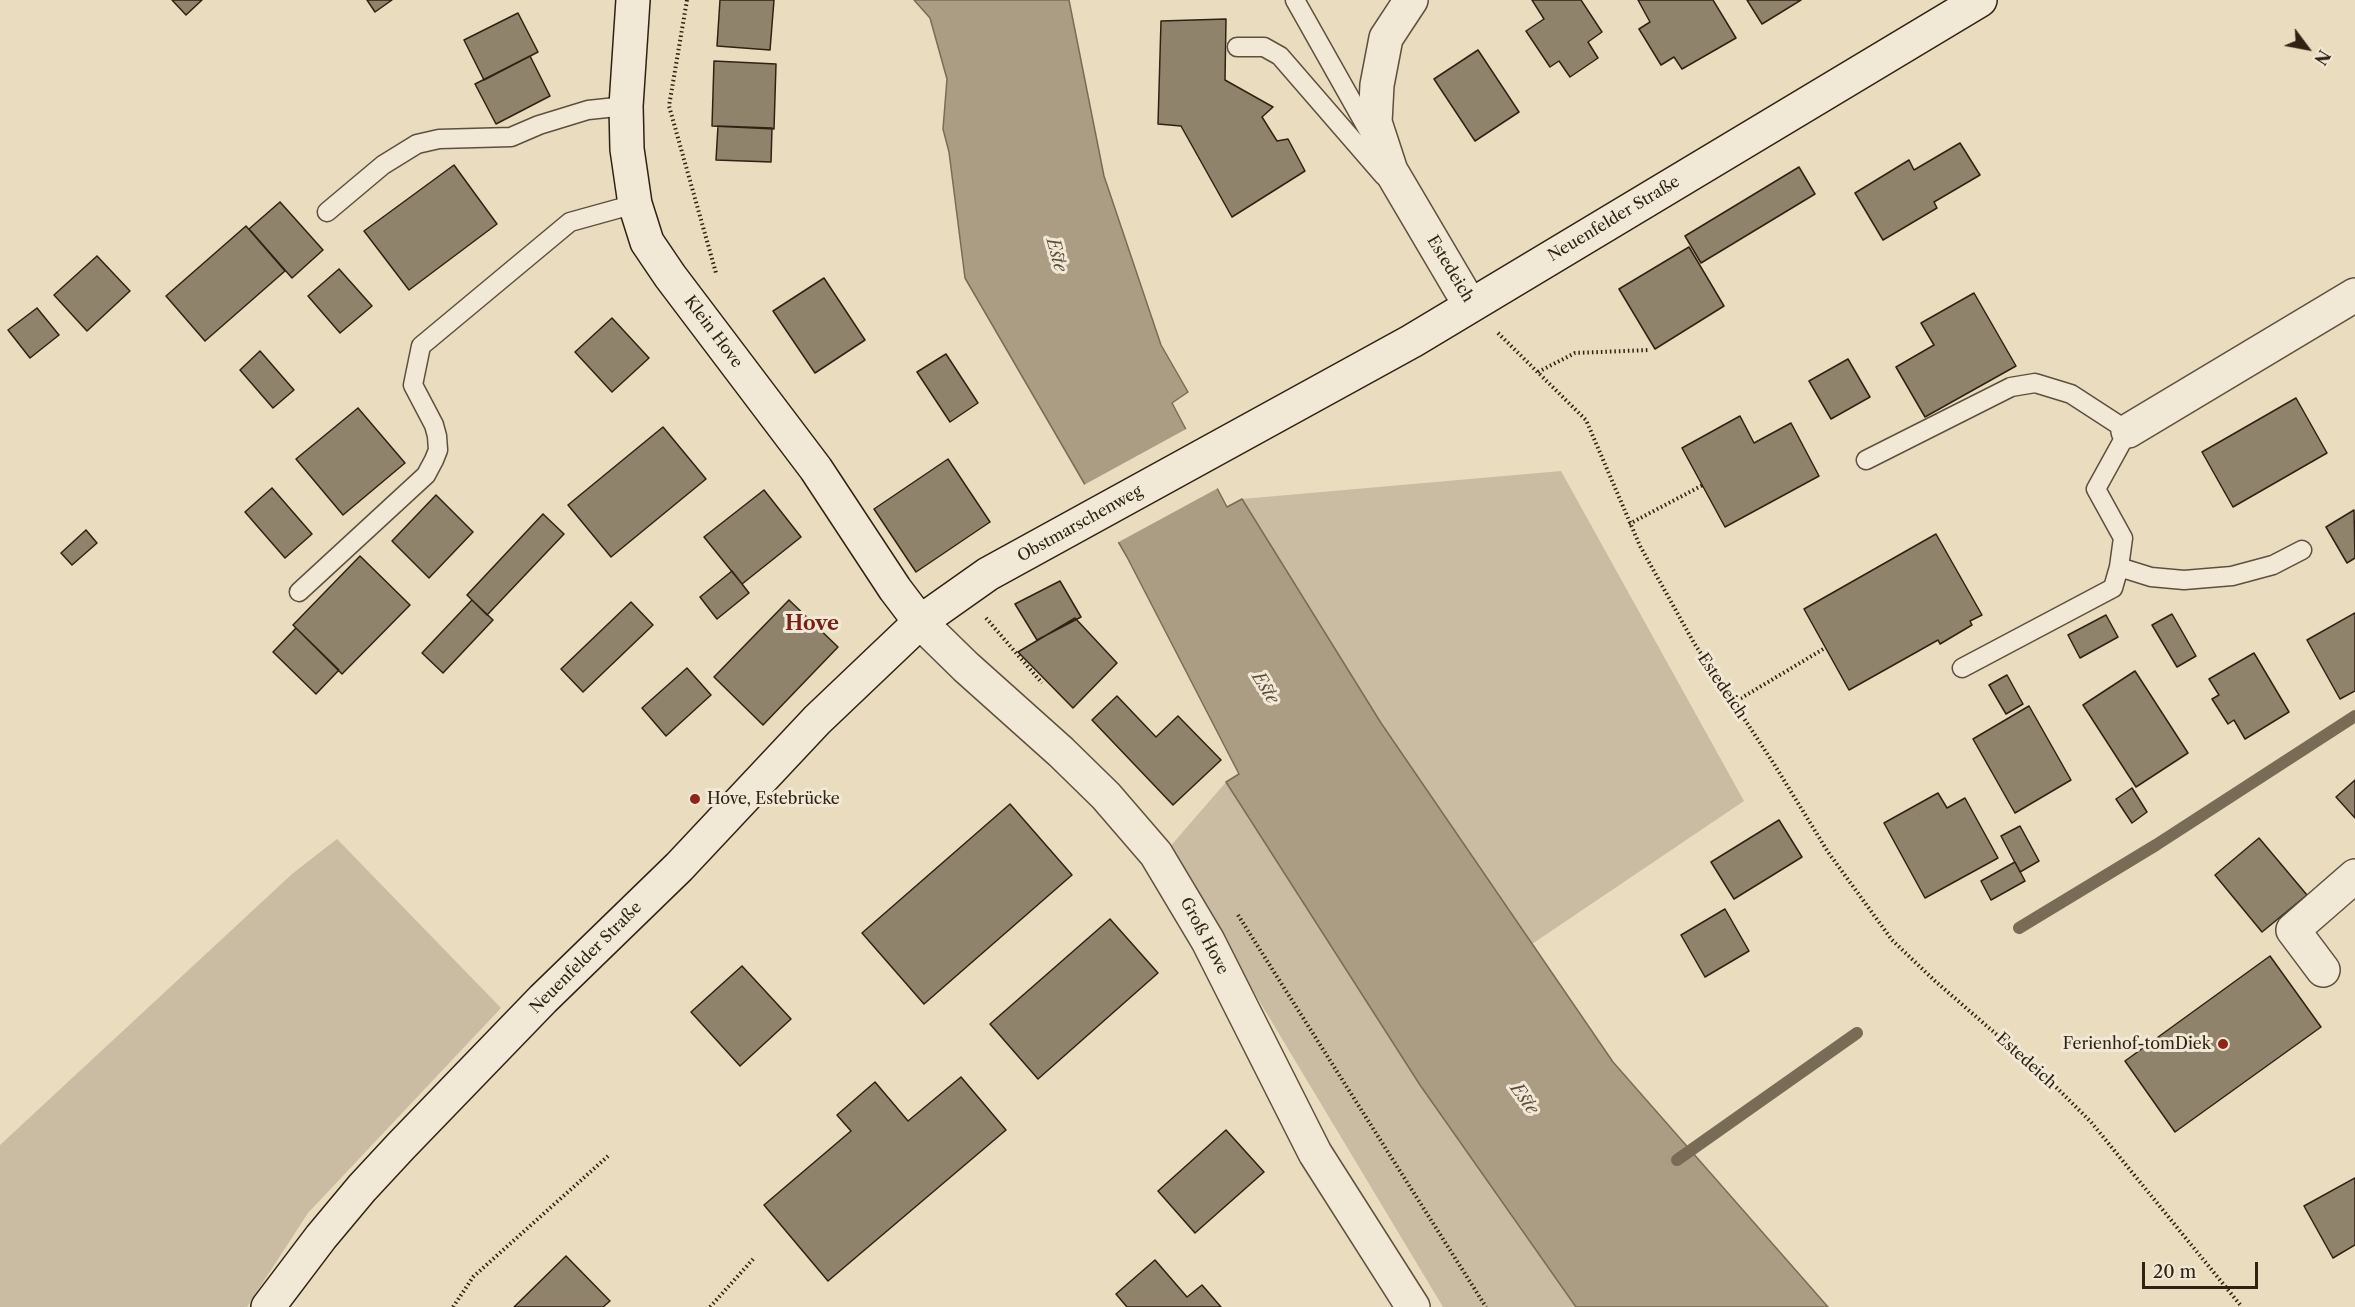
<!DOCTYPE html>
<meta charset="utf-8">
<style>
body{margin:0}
#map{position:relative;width:2355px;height:1307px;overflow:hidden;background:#e9dcbf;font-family:"Libre Caslon Text",serif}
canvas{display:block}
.north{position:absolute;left:2277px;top:18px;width:60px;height:60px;-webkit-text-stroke:4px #f1e8d5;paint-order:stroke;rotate:122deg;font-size:16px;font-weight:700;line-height:24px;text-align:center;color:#302212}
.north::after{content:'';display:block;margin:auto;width:21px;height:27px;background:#302212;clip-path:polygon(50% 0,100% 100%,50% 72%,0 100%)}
.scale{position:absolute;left:2142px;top:1262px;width:116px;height:27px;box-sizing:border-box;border:3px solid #302212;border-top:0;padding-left:8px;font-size:18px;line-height:21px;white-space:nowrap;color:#302212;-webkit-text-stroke:4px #f1e8d5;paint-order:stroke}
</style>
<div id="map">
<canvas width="2355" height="1307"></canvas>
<div class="north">N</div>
<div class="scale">20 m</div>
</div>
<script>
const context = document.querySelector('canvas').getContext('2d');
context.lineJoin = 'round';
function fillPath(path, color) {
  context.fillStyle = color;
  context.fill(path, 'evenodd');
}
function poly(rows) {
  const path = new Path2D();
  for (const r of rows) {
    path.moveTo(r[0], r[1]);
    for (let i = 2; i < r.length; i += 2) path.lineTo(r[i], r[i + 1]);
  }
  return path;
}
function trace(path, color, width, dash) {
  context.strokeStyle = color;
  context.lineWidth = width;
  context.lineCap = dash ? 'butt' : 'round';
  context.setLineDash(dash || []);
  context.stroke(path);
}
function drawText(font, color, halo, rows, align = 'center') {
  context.font = font + ' "Libre Caslon Text",serif';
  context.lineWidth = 6;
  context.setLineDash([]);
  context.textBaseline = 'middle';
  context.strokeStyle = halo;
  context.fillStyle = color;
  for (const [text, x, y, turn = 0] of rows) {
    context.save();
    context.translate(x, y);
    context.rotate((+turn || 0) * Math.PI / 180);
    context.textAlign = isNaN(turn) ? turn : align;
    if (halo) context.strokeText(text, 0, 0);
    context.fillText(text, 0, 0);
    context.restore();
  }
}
const green = poly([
 [1561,471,1744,801,1532,944,1381,723,1242,499],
 [1226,782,1420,1085,1576,1307,1443,1307,1168,849],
 [337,839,501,1008,308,1213,247,1307,0,1307,0,1145,292,874]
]);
const water = poly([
 [914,0,1069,0,1104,176,1161,345,1188,392,1172,403,1227,507,1242,499,1381,723,1613,1062,1828,1307,1576,1307,1420,1085,1226,782,1239,774,1127,557,965,278,949,152,943,129,947,79,930,18,914,0]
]);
const pier = poly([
 [1188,428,1220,487,1115,544,1082,486]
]);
const stream = poly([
 [2019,928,2156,845,2355,716],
 [1677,1160,1857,1033]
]);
const building = poly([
 [172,0,202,0,186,15,172,0],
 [367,0,392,0,375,12,367,0],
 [720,0,774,0,770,50,717,46,720,0],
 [1532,0,1581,0,1602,32,1588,42,1598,58,1570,77,1559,61,1550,67,1526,31,1544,19,1532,0],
 [1638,0,1713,0,1736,38,1682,69,1674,57,1661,65,1639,29,1650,22,1638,0],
 [1747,0,1801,0,1762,24,1747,0],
 [518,13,538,52,484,80,464,40,518,13],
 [1226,19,1225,80,1273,107,1262,117,1277,141,1288,139,1305,171,1232,217,1181,126,1158,124,1161,21,1226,19],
 [1478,50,1519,112,1475,141,1434,79,1478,50],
 [530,56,550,96,496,124,475,84,530,56],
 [714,61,776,64,774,129,712,126,714,61],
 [718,126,772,128,771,162,716,160,718,126],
 [1960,143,1980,175,1934,202,1937,208,1883,240,1855,193,1909,160,1914,170,1960,143],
 [454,165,497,224,409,290,364,231,454,165],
 [1799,167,1815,194,1701,263,1685,236,1799,167],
 [280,202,323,250,292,278,249,229,280,202],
 [246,226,285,271,205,341,166,296,246,226],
 [1689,247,1724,306,1655,349,1619,289,1689,247],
 [97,256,130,291,87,331,54,295,97,256],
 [339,269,372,306,340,333,308,296,339,269],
 [824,278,865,340,815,373,773,311,824,278],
 [1974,293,2016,366,1925,417,1896,367,1934,345,1921,323,1974,293],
 [37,308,59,335,30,358,8,330,37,308],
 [612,318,649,358,612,392,575,352,612,318],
 [260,351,294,390,273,408,240,370,260,351],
 [946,354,978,403,950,422,917,372,946,354],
 [1848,359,1870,397,1831,419,1809,381,1848,359],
 [2296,398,2327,453,2233,507,2202,452,2296,398],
 [358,408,405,463,343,515,296,459,358,408],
 [1740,416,1754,443,1791,423,1819,476,1725,527,1682,448,1740,416],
 [663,427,706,479,611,557,568,505,663,427],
 [948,459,990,522,916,572,874,509,948,459],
 [272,488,312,534,285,558,245,512,272,488],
 [764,490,801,537,742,584,704,537,764,490],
 [436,495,473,532,429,578,392,541,436,495],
 [2354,510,2355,558,2347,563,2326,527,2354,510],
 [543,514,564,534,487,615,467,595,543,514],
 [86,530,97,543,72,565,61,553,86,530],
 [1936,534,1982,615,1970,621,1972,625,1940,644,1938,640,1849,690,1804,609,1936,534],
 [360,556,410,605,342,674,293,625,360,556],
 [732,571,749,593,717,619,700,597,732,571],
 [1060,581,1081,617,1037,640,1015,604,1060,581],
 [472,600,493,620,443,673,422,653,472,600],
 [789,600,838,647,763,725,714,677,789,600],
 [631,602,653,625,583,692,561,669,631,602],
 [2355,613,2355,691,2340,699,2307,640,2355,613],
 [2172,614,2196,656,2177,667,2152,625,2172,614],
 [2106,615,2118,637,2080,658,2068,635,2106,615],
 [1075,618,1117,663,1073,708,1018,652,1075,618],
 [296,628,339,670,316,694,273,652,296,628],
 [2254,653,2289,712,2245,739,2234,720,2228,724,2212,699,2219,695,2209,679,2254,653],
 [687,668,711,695,666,736,642,708,687,668],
 [2135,671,2188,753,2136,787,2083,705,2135,671],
 [2007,675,2023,704,2006,714,1989,685,2007,675],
 [1117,696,1156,737,1178,716,1221,760,1173,805,1092,720,1117,696],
 [2029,706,2071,780,2015,813,1973,739,2029,706],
 [2355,780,2355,818,2336,797,2355,780],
 [2132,788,2147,812,2132,823,2116,799,2132,788],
 [1938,793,1947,808,1965,798,1998,858,1925,898,1884,823,1938,793],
 [1010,804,1072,875,924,1004,862,933,1010,804],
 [1779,820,1802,857,1734,899,1711,862,1779,820],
 [2020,826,2039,861,2020,872,2001,836,2020,826],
 [2259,838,2307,895,2262,932,2215,875,2259,838],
 [2015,862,2025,881,1991,900,1981,881,2015,862],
 [1725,909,1749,951,1705,977,1681,935,1725,909],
 [1110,919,1158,973,1038,1079,990,1024,1110,919],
 [2270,956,2321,1027,2175,1132,2125,1061,2270,956],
 [742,966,791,1019,740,1066,691,1012,742,966],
 [961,1077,1006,1130,828,1281,764,1205,851,1131,837,1115,875,1082,908,1121,961,1077],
 [1226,1130,1264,1172,1195,1233,1158,1191,1226,1130],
 [2355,1178,2355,1245,2333,1258,2304,1206,2355,1178],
 [566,1256,610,1301,603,1307,514,1307,566,1256],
 [1155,1260,1187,1297,1202,1285,1221,1307,1127,1307,1116,1294,1155,1260]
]);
const path = poly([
 [687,0,669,106,716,273],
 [1498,333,1586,420,1640,546,1694,643,1774,764,1828,852,1892,940,1935,981,2049,1080,2091,1122,2242,1307],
 [1538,372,1575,353,1649,350],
 [1629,524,1703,485],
 [986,618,1042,683],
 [1733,703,1825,648],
 [1238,915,1486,1307],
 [453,1307,473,1277,608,1156],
 [710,1307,755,1257]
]);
const lane = poly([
 [1295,0,1371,135],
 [1237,47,1264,47,1280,56,1384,176],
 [327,212,383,165,417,144,439,139,511,137,539,125,588,110,626,106],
 [1866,460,2011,387,2035,383,2071,394,2128,431,2096,489,2123,538,2119,567,2113,588,1962,668],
 [2119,567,2151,577,2184,580,2232,576,2273,565,2302,550],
 [299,592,426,475,434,460,438,450,437,436,434,425,413,385,421,346,570,222,635,204]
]);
const street = poly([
 [1411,0,1386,38,1377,85,1375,122,1391,171,1470,305],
 [2128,431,2355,295],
 [920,622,966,667,1061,752,1106,796,1156,854,1208,941,1315,1153,1413,1307],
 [2323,970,2293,930,2355,876]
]);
const secondary = poly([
 [633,0,626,106,627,149,635,204,647,242,670,276,816,469,895,589,920,622],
 [268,1307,321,1237,362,1188,401,1146,543,999,679,867,817,720,920,622,988,574,1412,341,1980,0]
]);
const markers = [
 [695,799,6,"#8f2418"],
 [2223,1044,6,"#8f2418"]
];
const streetNames = [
 ["Neuenfelder Straße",1614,219,-31],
 ["Estedeich",1450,269,59],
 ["Klein Hove",713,332,53],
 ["Obstmarschenweg",1080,524,-29],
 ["Estedeich",1722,686,56],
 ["Groß Hove",1204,936,62],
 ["Neuenfelder Straße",586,958,-45],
 ["Estedeich",2026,1061,42]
];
const poiNames = [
 ["Hove, Estebrücke",707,799],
 ["Ferienhof-tomDiek",2211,1044,"right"]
];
const waterNames = [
 ["Este",1056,255,75],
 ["Este",1265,688,58],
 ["Este",1524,1099,54]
];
const quarterNames = [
 ["Hove",812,624]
];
fillPath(green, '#cabca2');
fillPath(water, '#aa9d84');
trace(water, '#796c56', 1.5);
fillPath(pier, '#e9dcbf');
trace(stream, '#796c56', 12);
fillPath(building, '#90836c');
trace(building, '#302212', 1.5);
trace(lane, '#5e503d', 21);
trace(street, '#5e503d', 36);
trace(secondary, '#302212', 36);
trace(path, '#302212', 4, [1.5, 3]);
trace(lane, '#f1e8d5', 18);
trace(street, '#f1e8d5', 33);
trace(secondary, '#f1e8d5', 33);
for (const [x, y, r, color] of markers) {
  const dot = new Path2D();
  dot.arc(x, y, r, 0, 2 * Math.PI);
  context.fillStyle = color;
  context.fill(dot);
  trace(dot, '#f1e8d5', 2);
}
drawText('16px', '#302212', '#f1e8d5', streetNames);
drawText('16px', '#302212', '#f1e8d5', poiNames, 'left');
drawText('italic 18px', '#5b4d3a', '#f1e8d5', waterNames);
drawText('bold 20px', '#7a1f14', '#f1e8d5', quarterNames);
</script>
